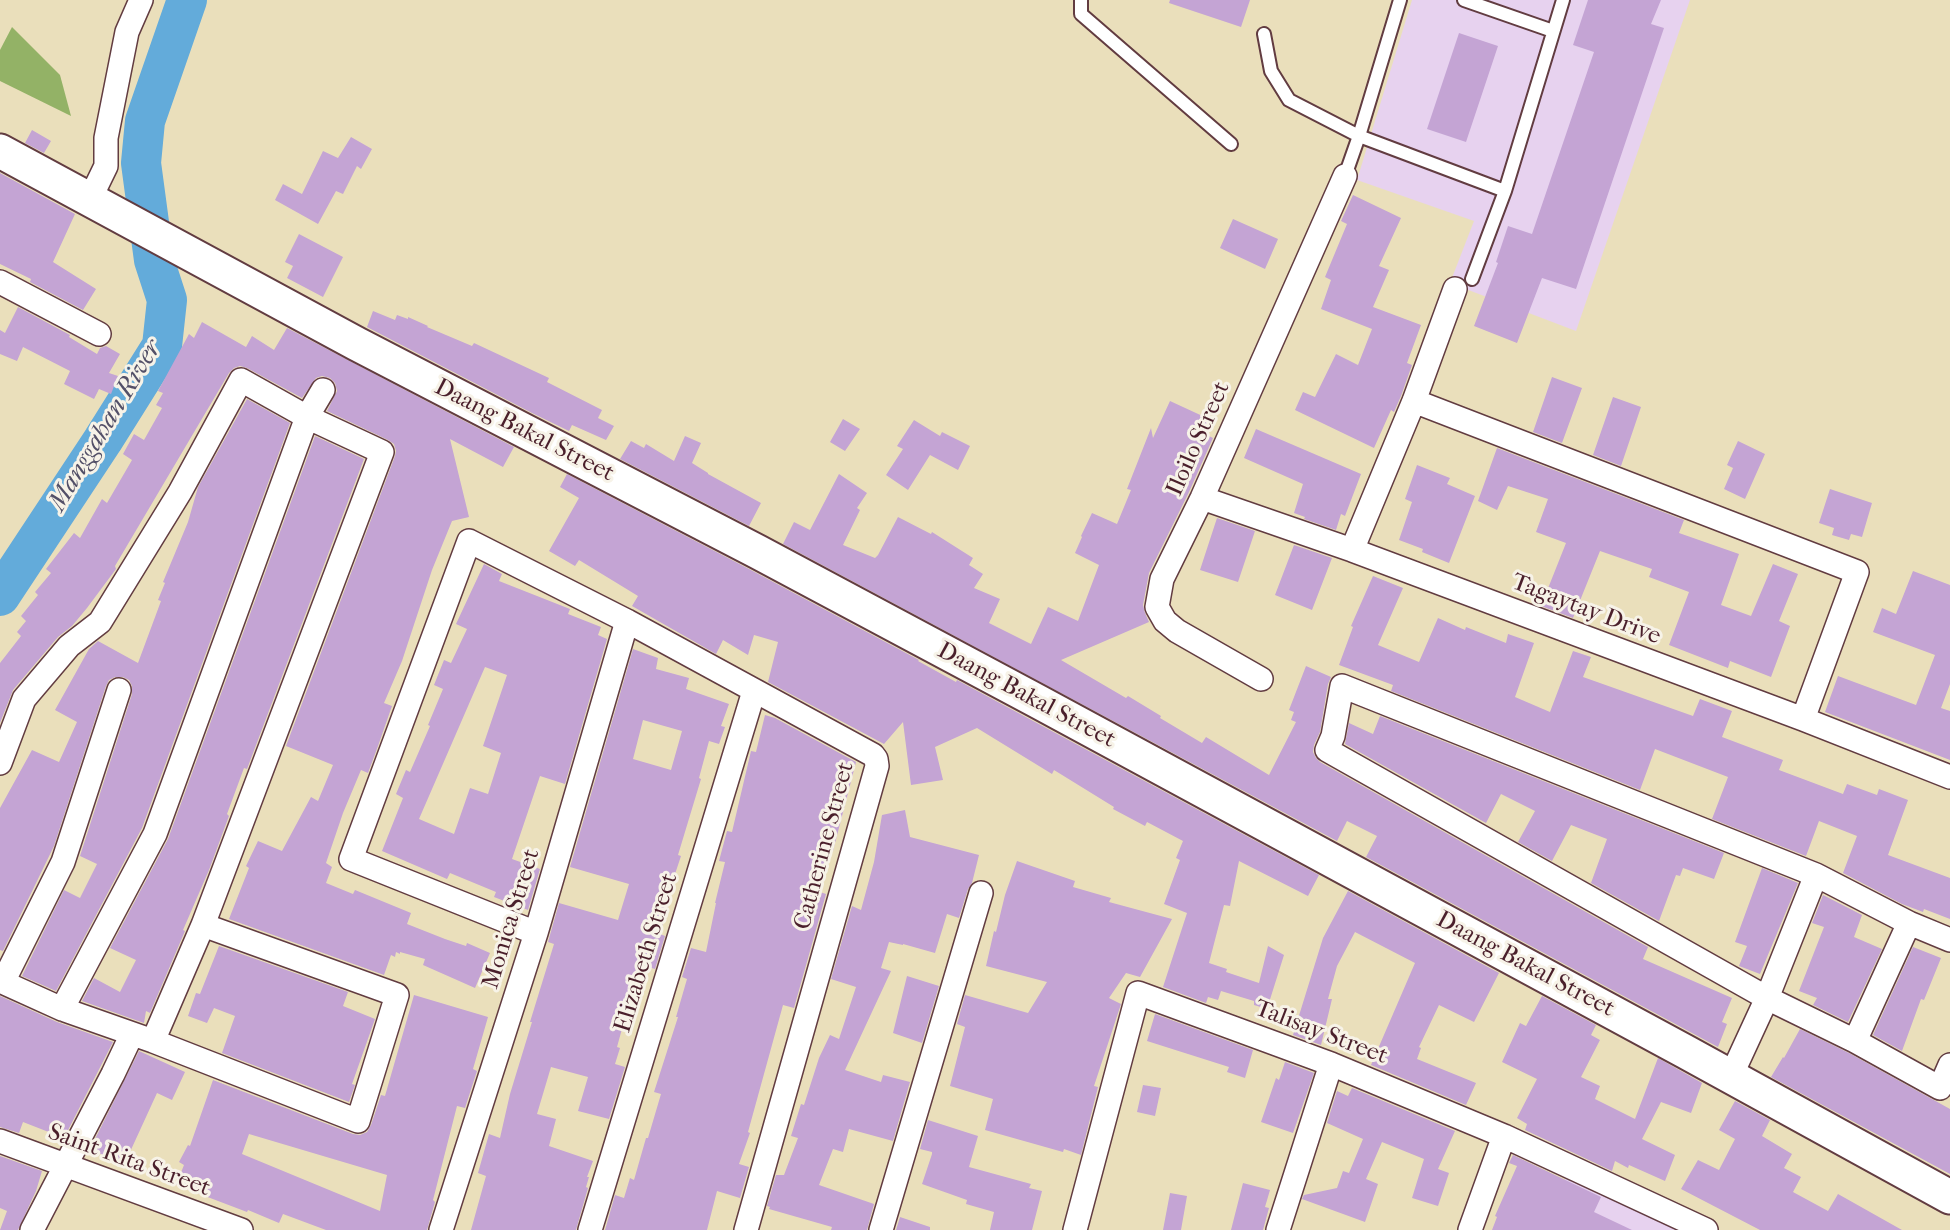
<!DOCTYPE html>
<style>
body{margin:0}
canvas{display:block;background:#eadfbb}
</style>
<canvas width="1950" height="1230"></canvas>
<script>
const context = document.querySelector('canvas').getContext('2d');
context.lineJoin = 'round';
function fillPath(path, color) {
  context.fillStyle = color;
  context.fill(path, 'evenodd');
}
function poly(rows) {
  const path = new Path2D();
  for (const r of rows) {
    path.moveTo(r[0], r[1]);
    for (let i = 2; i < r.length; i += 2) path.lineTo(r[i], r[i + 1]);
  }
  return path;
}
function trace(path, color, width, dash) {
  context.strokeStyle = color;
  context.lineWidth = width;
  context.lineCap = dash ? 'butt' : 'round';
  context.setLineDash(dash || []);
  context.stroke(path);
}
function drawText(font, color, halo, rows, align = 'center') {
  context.font = font + ' "IM FELL French Canon",serif';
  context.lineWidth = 6;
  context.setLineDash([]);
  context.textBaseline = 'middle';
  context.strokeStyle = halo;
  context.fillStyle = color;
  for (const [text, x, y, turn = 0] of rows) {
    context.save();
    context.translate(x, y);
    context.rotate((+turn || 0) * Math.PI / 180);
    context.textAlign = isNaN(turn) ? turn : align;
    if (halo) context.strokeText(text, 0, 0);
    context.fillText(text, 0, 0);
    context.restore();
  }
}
const built = poly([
 [1412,0,1690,0,1576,331,1450,283,1474,221,1357,180],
 [1569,1170,1693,1230,1543,1230]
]);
const forest = poly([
 [12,27,60,75,71,116,0,81,0,50]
]);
const river = poly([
 [0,596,103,440,162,346,167,300,154,260,141,163,145,121,187,0]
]);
const building = poly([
 [1170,0,1250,0,1241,27,1169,3],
 [1588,0,1661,0,1651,24,1664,28,1576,289,1542,278,1517,343,1474,326,1498,263,1496,262,1508,226,1532,234,1594,52,1573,45],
 [1459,33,1498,46,1466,142,1427,129],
 [32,130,51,141,44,153,25,143],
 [351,137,372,149,361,169,357,166,343,194,336,191,318,224,275,200,283,184,302,194,323,151,338,158],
 [0,173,75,214,53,262,96,289,83,310,30,282,31,279,0,264],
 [1353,195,1401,218,1379,266,1389,270,1373,307,1421,325,1407,363,1412,365,1401,396,1394,412,1391,410,1374,448,1295,410,1303,392,1315,397,1336,354,1358,365,1372,329,1321,309,1331,280,1325,277,1347,224,1341,221],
 [1233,219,1278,239,1265,269,1220,248],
 [299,234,343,257,323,297,287,278,293,266,285,262],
 [18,307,70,335,69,337,97,354,100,348,106,346,120,354,109,373,118,376,111,394,99,389,94,399,64,384,70,371,23,347,17,361,0,354,0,330,5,333],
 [373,311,395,320,397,315,408,319,408,317,428,326,427,327,472,346,474,343,549,378,547,382,602,410,598,418,614,426,606,440,572,425,569,431,532,413,367,327],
 [202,322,246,347,252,336,274,350,287,328,514,447,503,467,450,439,469,517,452,521,432,570,402,661,384,703,392,706,378,746,368,773,361,770,343,813,326,863,332,867,326,883,353,894,355,890,411,913,407,924,445,939,466,946,467,943,490,953,475,988,423,965,425,959,400,952,400,954,396,952,395,957,391,955,384,975,229,919,249,868,246,866,258,841,282,851,311,797,318,801,333,765,286,746,395,456,396,451,394,444,388,440,327,411,337,391,335,383,330,378,322,376,316,378,302,398,247,368,240,366,234,368,229,373,115,566,116,569,87,608,72,626,58,637,13,690,0,723,0,663,21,636,17,632,26,621,21,616,38,595,35,592,51,573,46,569,74,533,80,538,102,499,107,503,132,460,123,454,134,434,144,440,162,408,156,405,163,393,158,391,189,334,194,338],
 [1552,377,1582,388,1562,443,1533,432],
 [1613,397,1641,407,1621,466,1593,455],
 [247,399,290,423,142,828,56,991,22,976,64,890,80,898,97,864,80,856,132,694,132,686,129,680,123,677,115,677,109,680,106,686,54,846,3,951,0,950,0,808,32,750,59,762,77,722,55,710,89,649,98,641,138,663,161,601,158,600,165,583,163,582,188,522,198,487],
 [1170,401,1209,419,1203,433,1213,438,1189,492,1149,573,1143,605,1145,613,1149,622,1061,660,1126,698,1128,696,1161,716,1160,718,1202,743,1206,737,1269,775,1296,722,1291,720,1294,712,1289,710,1306,666,1331,677,1328,684,1320,732,1314,745,1313,752,1316,758,1320,762,1648,947,1643,959,1732,998,1722,1022,1727,1024,1718,1047,1366,857,1377,836,1347,821,1337,841,783,544,794,522,810,530,839,474,867,493,857,508,860,510,843,545,875,558,878,555,898,517,931,534,932,532,973,558,969,565,983,574,974,588,1000,599,989,623,1031,644,1048,607,1078,621,1099,565,1075,553,1082,537,1081,536,1092,513,1117,524,1131,490,1127,489,1151,428,1153,438],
 [843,419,860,429,845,451,830,442],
 [914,420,940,436,942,432,970,446,958,470,930,455,908,490,886,475,903,449,897,446],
 [1256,429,1361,474,1345,516,1341,514,1336,530,1304,519,1305,517,1294,513,1303,484,1244,458],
 [315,436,364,459,247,769,244,768,227,814,229,816,209,870,183,930,185,931,150,1013,146,1011,144,1023,82,1001,94,978,120,992,136,960,110,948,168,839],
 [685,436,701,443,692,463,708,473,708,474,761,503,749,526,620,459,631,441,644,448,646,444,674,461],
 [1738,441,1765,454,1745,499,1724,489,1733,468,1727,465],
 [1497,448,1684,520,1679,533,1739,554,1721,605,1751,616,1773,564,1798,574,1779,621,1790,626,1771,677,1730,661,1728,668,1669,645,1689,592,1649,577,1652,569,1600,551,1573,618,1541,606,1566,543,1536,532,1548,499,1508,486,1497,510,1478,501],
 [1417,465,1450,478,1447,484,1475,496,1449,563,1422,552,1423,549,1399,540,1412,502,1405,499],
 [567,474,749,569,919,660,918,661,956,682,957,680,1319,875,1308,896,1239,861,1230,906,1224,905,1209,963,1227,969,1226,972,1259,983,1268,946,1284,955,1267,1009,1254,1005,1254,1001,1221,991,1218,1000,1208,997,1206,1003,1163,987,1187,913,1164,904,1180,860,1176,858,1183,841,1147,822,1145,826,1113,809,1114,807,1054,770,1052,774,977,728,935,747,943,780,911,785,903,722,884,744,768,682,778,642,754,635,748,655,723,640,716,654,632,606,638,596,620,585,579,560,575,566,549,551,579,498,560,487],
 [1830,489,1872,503,1862,537,1851,534,1849,540,1832,535,1834,528,1819,523],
 [1217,518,1255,531,1238,582,1200,570],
 [1294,545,1332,558,1312,610,1275,595],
 [484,564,502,574,499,581,570,609,568,614,601,627,598,635,607,639,565,784,540,776,512,859,540,869,528,910,494,897,496,892,450,873,447,879,382,851,403,798,396,794,406,770,410,772,430,726,428,725,443,689,434,685,444,660,451,663,467,629,456,624],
 [485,667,507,675,483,746,501,753,488,794,470,788,454,834,419,819],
 [1913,571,1950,585,1950,684,1941,708,1950,711,1950,760,1825,712,1838,676,1916,705,1935,655,1873,632,1882,608,1896,614],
 [1373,576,1403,588,1378,645,1419,662,1438,618,1465,630,1466,627,1506,643,1508,634,1534,643,1515,697,1550,712,1573,651,1591,657,1583,677,1693,716,1700,699,1732,711,1722,737,1783,760,1779,770,1843,794,1847,784,1877,795,1879,789,1908,800,1888,855,1950,878,1950,919,1924,909,1923,912,1902,904,1843,873,1857,836,1819,821,1806,856,1712,819,1728,777,1655,749,1640,790,1391,691,1393,685,1339,665,1353,627,1351,626],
 [633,649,658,658,656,669,689,678,686,689,729,704,721,726,725,727,719,744,709,741,699,778,701,779,678,855,681,856,668,895,671,896,660,934,665,936,655,969,648,967,636,1010,628,1007,617,1047,620,1048,615,1064,625,1067,609,1119,578,1111,588,1077,551,1067,537,1114,556,1119,549,1146,593,1161,587,1177,589,1177,586,1187,588,1188,576,1230,471,1230,486,1176,478,1173,489,1134,500,1138,510,1094,532,1022,530,1022,554,944,548,942,559,903,618,920,629,884,570,867],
 [643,720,682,731,671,770,633,759],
 [765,715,775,718,856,762,833,851,830,851,820,892,826,894,794,1008,783,1005,748,1132,750,1133,739,1164,749,1167,740,1198,717,1191,707,1230,605,1230,615,1195,624,1198,630,1178,634,1180,646,1138,648,1138,661,1094,654,1092,678,1017,676,1017,687,979,682,977,691,948,706,952,716,903,715,903,725,862,719,861,727,831,732,832,751,751,756,752],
 [1380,716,1724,853,1714,879,1683,868,1680,876,1676,875,1659,921,1591,883,1607,839,1571,825,1552,861,1518,842,1535,811,1501,794,1486,823,1345,744,1349,723,1373,734],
 [905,810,910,837,979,855,972,883,968,889,959,918,947,914,935,953,903,944,903,945,889,942,881,968,891,971,845,1070,881,1082,883,1075,910,1082,893,1141,849,1129,843,1152,833,1149,819,1185,874,1204,867,1230,831,1230,832,1227,769,1209,770,1207,767,1206,776,1175,784,1175,798,1138,791,1136,801,1104,804,1105,819,1058,830,1035,839,1039,856,987,831,979,852,906,861,910,874,862,882,815],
 [1017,861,1075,881,1073,887,1111,898,1109,902,1172,919,1140,977,1126,973,1109,998,1121,1004,1094,1086,1098,1087,1081,1155,1064,1149,1063,1152,985,1130,993,1099,950,1086,965,1027,957,1024,965,995,1028,1013,1047,982,986,966,994,931,996,932,1005,895],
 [1762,868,1798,883,1760,974,1739,966,1747,946,1735,942],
 [1348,891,1499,973,1474,1022,1439,1005,1419,1047,1421,1048,1417,1059,1476,1083,1466,1105,1371,1065,1415,963,1355,932,1337,966,1328,999,1332,999,1321,1045,1293,1035,1323,938],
 [1823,895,1862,915,1854,937,1882,949,1848,1022,1813,1005,1817,998,1799,991,1824,927,1812,923],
 [219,946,348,992,343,1006,375,1019,352,1084,355,1085,349,1102,222,1053,235,1016,214,1008,207,1023,188,1016,196,993,200,994],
 [1913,947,1941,958,1924,1000,1921,999,1902,1051,1873,1035],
 [907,976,939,986,922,1043,893,1033],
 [414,995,488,1017,473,1069,477,1071,465,1108,457,1106,433,1200,435,1202,427,1230,326,1230,283,1214,279,1223,248,1210,247,1212,176,1185,184,1165,179,1162,188,1145,190,1146,213,1080,353,1134,360,1135,367,1132,371,1125,381,1095,385,1096],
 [249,1134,387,1175,380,1211,242,1154],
 [0,996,57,1022,113,1042,64,1138,23,1122,19,1133,0,1127],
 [1542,996,1596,1025,1591,1035,1600,1040,1581,1077,1600,1086,1595,1099,1635,1119,1658,1058,1702,1083,1691,1113,1661,1102,1642,1139,1675,1155,1665,1181,1629,1165,1628,1168,1615,1161,1612,1171,1525,1130,1527,1124,1517,1118,1537,1079,1502,1062,1520,1023,1526,1026],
 [1155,1014,1253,1050,1245,1078,1227,1072,1229,1067,1147,1041],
 [1800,1029,1849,1053,1950,1109,1950,1174,1771,1077,1783,1057,1784,1058],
 [139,1051,185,1072,172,1100,157,1093,124,1165,90,1149],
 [1285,1062,1314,1073,1293,1133,1261,1122,1276,1078,1279,1080],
 [1143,1085,1161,1088,1155,1116,1137,1112],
 [1352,1088,1455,1131,1438,1169,1449,1173,1438,1206,1412,1198,1424,1159,1382,1142,1366,1179,1378,1184,1365,1222,1302,1199,1304,1195,1337,1188,1343,1171,1349,1173,1363,1139,1327,1123,1337,1091,1348,1096],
 [1735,1101,1770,1120,1762,1136,1792,1154,1784,1168,1801,1177,1793,1192,1828,1211,1838,1194,1902,1230,1760,1230,1681,1189,1698,1160,1719,1170,1735,1139,1719,1130],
 [928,1120,978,1136,969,1167,1031,1184,1029,1188,1042,1191,1032,1230,990,1230,994,1212,966,1204,967,1200,922,1184,932,1154,932,1152,920,1149],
 [1513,1155,1601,1197,1594,1212,1632,1230,1492,1230,1497,1217,1495,1216,1517,1166,1509,1163],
 [0,1156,42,1171,36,1191,18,1230,0,1230,7,1211,0,1208],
 [1243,1183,1270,1190,1265,1207,1269,1208,1263,1230,1231,1230],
 [1170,1193,1187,1196,1181,1230,1163,1230],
 [900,1217,930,1227,930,1230,896,1230]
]);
const lane = poly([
 [1081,0,1081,14,1231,144],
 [1464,0,1553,31],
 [1264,34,1271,71,1289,100,1359,136,1505,191],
 [1345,176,1359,136,1400,0],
 [1472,279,1505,191,1563,0]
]);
const street = poly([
 [90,199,106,166,106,138,127,32,141,0],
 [0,282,99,334],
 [1414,401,1857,572,1803,719],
 [1202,498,1352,550,1803,719,1950,777],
 [1352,550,1414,401,1455,289],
 [1261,679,1177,631,1165,621,1157,607,1162,579,1202,498,1345,176],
 [0,763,24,699,69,646,100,622,180,492,241,380,307,417,382,452,203,925,153,1041],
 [536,933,351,859,469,541,627,621,873,755,876,759,877,766,746,1230],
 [1950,940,1909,923,1816,875,1342,686,1333,736,1327,750,1767,998,1855,1041,1940,1088,1950,1065],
 [0,981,62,1009,153,1041,358,1121,397,995,203,925],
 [3,982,63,862,119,690],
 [62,1009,155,834,307,417,323,390],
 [1855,1041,1909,923],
 [1731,1076,1767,998,1816,875],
 [0,1141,241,1230],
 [32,1230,113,1074,132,1034],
 [441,1230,536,933,627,621],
 [590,1230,754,691],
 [881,1230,981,893],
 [1075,1230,1138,993,1331,1064,1504,1136,1706,1230],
 [1278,1230,1331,1064],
 [1470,1230,1504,1136]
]);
const secondary = poly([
 [0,151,357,344,758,552,1037,701,1686,1052,1950,1197]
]);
const streetNames = [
 ["Daang Bakal Street",524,431,27],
 ["Iloilo Street",1199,439,-66],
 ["Tagaytay Drive",1586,610,21],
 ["Daang Bakal Street",1026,696,28],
 ["Catherine Street",825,846,-75],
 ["Monica Street",512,919,-73],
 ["Elizabeth Street",647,953,-73],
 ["Daang Bakal Street",1525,965,28],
 ["Talisay Street",1321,1033,21],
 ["Saint Rita Street",129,1161,20]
];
const waterNames = [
 ["Manggahan River",106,426,-59]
];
fillPath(built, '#e7d2ef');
fillPath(forest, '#93b266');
trace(river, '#63abda', 40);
fillPath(building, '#c4a4d4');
trace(lane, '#623c41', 16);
trace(street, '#623c41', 26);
trace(secondary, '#623c41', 37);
trace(lane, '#fff', 12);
trace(street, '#fff', 23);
trace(secondary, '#fff', 33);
drawText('24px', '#4a1f2b', '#f7f3e8', streetNames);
drawText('italic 26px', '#535068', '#f7f3e8', waterNames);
</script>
